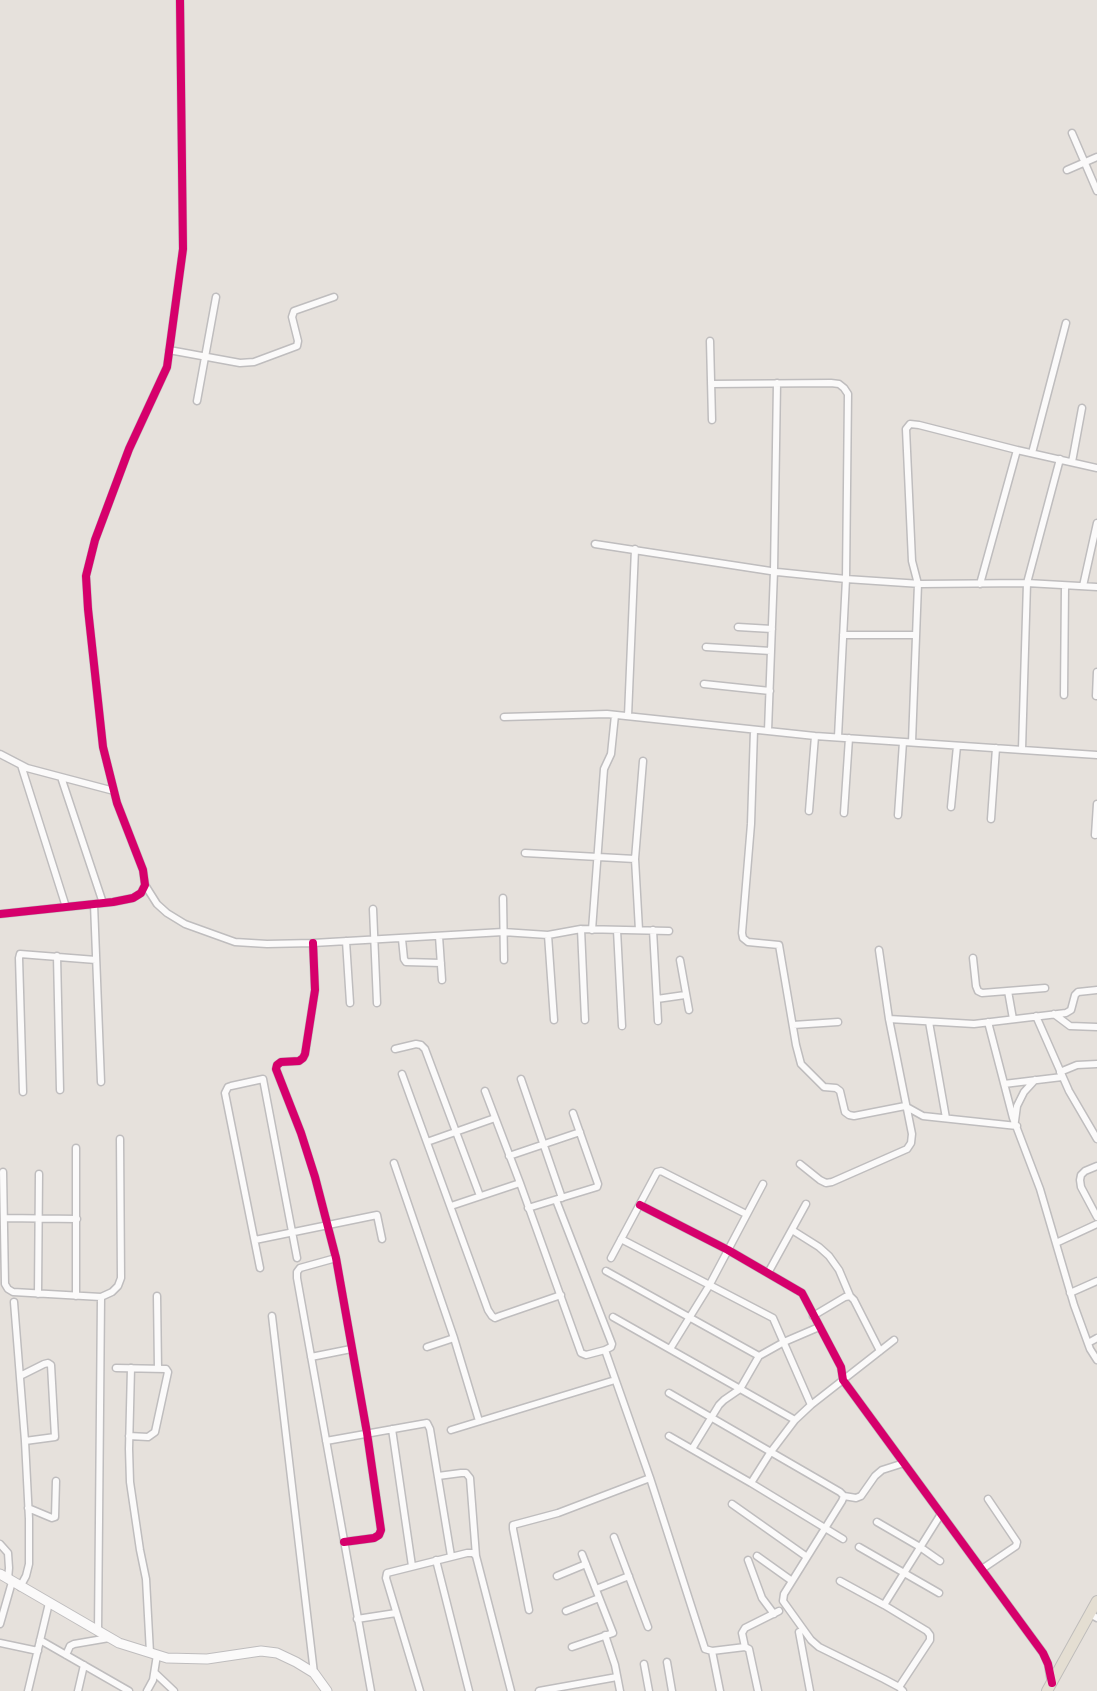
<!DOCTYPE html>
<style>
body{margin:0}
canvas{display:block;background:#e6e1dc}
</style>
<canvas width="1097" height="1691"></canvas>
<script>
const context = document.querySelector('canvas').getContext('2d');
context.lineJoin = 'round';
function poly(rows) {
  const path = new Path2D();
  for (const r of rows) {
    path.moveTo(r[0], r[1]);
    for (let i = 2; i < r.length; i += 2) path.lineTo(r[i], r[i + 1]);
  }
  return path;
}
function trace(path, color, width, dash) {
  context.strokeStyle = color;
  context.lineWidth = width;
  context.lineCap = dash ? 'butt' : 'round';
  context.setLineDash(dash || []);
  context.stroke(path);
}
const street = poly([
 [1072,133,1097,191],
 [1067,170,1097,157],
 [710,341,712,420],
 [169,350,240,363,254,362,297,346,298,341,292,317,294,311,334,297],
 [711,384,831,383,839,384,844,388,848,394,846,579,838,737],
 [197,401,216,297],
 [1032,453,1066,323],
 [1072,462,1082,408],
 [595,544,777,572,846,579,921,584,1027,583,1097,587],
 [980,584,1017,450],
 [1083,586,1097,523],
 [738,627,772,629],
 [843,635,916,635],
 [706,647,771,651],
 [704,684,770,691],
 [1064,695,1065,586],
 [1096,696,1097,672],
 [628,716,635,549],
 [504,717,607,714,815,736,1097,755],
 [754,730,751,824,742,933,743,938,748,942,779,945,796,1045,801,1064,824,1087,836,1088,840,1091,845,1112,849,1115,854,1116,905,1106,923,1116,1017,1126],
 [768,731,774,571,777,383],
 [912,742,918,584,912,561,906,429,910,424,919,425,1017,450,1097,468],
 [1022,749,1027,583,1060,459],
 [0,754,27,768,114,791],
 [21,765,66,907],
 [61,777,103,903],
 [951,807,957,746],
 [809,811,815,736],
 [844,813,849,738],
 [898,815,903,742],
 [991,819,996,748],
 [1095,835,1097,804],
 [525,853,635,859],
 [145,885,157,904,167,913,185,924,235,942,267,944,313,943,503,932,548,935,581,929,669,931],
 [503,898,504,960],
 [94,904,101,1082],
 [373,909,377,1003],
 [0,914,113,902,133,898,141,893,145,885,143,870,117,803,103,747,88,609,86,576,95,540,129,449,167,367,183,249,180,0],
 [581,929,585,1020],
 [592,930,604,769,611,754,615,715],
 [617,930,622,1026],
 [639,930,635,859,643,761],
 [653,930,658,1021],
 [548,935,554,1020],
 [439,936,442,980],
 [402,939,404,959,406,962,441,963],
 [346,941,350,1003],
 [313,943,315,990,305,1054,303,1058,299,1061,281,1062,277,1065,276,1069,301,1133,315,1177,336,1258,367,1433,381,1530,379,1535,374,1538,344,1542],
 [57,956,60,1090],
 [973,958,976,986,978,991,982,993,1045,988],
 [680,960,689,1010],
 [1008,991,1013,1019],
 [657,999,685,995],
 [1054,1014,1070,1026,1097,1027],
 [1036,1016,1069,1091,1097,1139],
 [889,1019,974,1024,1066,1013,1071,1010,1075,995,1078,992,1097,990],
 [929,1022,946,1118],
 [988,1022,1013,1118,1040,1189,1074,1305,1090,1349,1097,1360],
 [793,1025,838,1022],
 [395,1049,416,1044,421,1045,425,1049,480,1196],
 [1060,1072,1077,1065,1097,1064],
 [402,1074,488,1310,492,1316,495,1318,500,1316,561,1295],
 [521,1079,562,1198],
 [1004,1084,1062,1077],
 [485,1091,520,1183,581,1353,586,1355,605,1350,611,1347,612,1344,556,1200],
 [23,1092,19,958,20,954,96,960],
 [1015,1121,1017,1106,1024,1092,1035,1080],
 [427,1142,495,1118],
 [509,1156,580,1132],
 [394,1163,454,1338,479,1421],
 [800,1164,820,1180,826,1183,832,1182,907,1149,911,1143,912,1134,889,1019,879,950],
 [1097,1166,1085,1171,1081,1175,1080,1180,1081,1187,1097,1217],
 [3,1172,5,1284,8,1289,13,1292,101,1297,112,1292,118,1286,121,1278,120,1139],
 [640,1205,728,1250,802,1293,841,1367,843,1380,1043,1653,1048,1664,1051,1682],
 [451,1206,520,1183],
 [528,1208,597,1187,598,1184,573,1113],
 [4,1218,77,1219],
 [792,1230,819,1247,829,1256,839,1270,850,1296],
 [621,1239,773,1318,811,1405],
 [255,1240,377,1215,382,1239],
 [1056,1243,1097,1224],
 [336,1258,300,1268,297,1272,297,1278,371,1691],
 [611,1258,657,1172,661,1171,746,1214],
 [260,1268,225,1093,228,1087,231,1086,263,1079,297,1258],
 [606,1271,759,1356,784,1342,819,1327],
 [768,1273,806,1204],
 [1070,1293,1097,1281],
 [38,1294,39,1174],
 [76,1296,76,1148],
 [157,1296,158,1369],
 [14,1302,25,1441,29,1519,29,1564,26,1576,20,1587],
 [272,1316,314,1673],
 [813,1316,845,1297,850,1296,854,1300,880,1351],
 [613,1317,795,1420],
 [1088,1343,1097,1338],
 [427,1347,454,1338],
 [670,1349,709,1286,763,1184],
 [605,1350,650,1478,705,1649,712,1651,745,1647,749,1649,758,1691],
 [311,1357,351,1349],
 [116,1368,166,1369,168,1372,155,1432,148,1437,129,1436],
 [131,1368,129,1449,130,1482,140,1550,146,1579,150,1653],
 [20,1376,44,1364,48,1363,51,1365,55,1437,25,1441],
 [669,1393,840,1492,844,1496,842,1501,784,1594,783,1601,811,1640,819,1647,884,1679,899,1687,903,1691],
 [392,1429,412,1566],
 [451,1430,615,1380],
 [669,1436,751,1483,843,1539],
 [326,1441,427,1423,430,1429,451,1556],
 [692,1449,719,1405,724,1400,740,1389,759,1356],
 [438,1476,461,1473,466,1473,470,1478,476,1556],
 [751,1483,770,1453,795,1420,811,1405,894,1340],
 [844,1496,856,1498,861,1496,875,1476,882,1470,904,1463],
 [732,1504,807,1557],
 [28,1508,52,1518,55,1517,56,1481],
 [877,1522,920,1547,940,1561],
 [614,1537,648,1627],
 [0,1544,8,1553,9,1568,8,1579],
 [859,1547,939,1593],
 [757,1556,792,1581],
 [436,1560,469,1691],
 [748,1560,762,1598,774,1614],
 [982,1569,1016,1546,1017,1542,988,1499],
 [557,1576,586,1564],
 [840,1581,884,1605,927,1631,930,1635,930,1640,899,1687],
 [596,1589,629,1576],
 [884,1605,941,1514],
 [529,1610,513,1529,513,1525,558,1513,650,1478],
 [566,1611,599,1598],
 [1090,1614,1097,1618],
 [357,1619,396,1613],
 [0,1624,12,1582],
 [98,1632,101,1297],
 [799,1632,810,1691],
 [605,1635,615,1665,620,1691],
 [40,1640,129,1691],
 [0,1643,38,1651],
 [572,1647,613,1633,582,1554],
 [745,1647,742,1633,745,1628,779,1611],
 [712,1651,720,1691],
 [66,1655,70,1646,74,1644,109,1638],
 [667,1662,672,1691],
 [644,1664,649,1691],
 [155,1673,174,1691],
 [28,1691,49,1603],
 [78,1691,84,1665],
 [147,1691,153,1680,157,1655],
 [420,1691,386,1578,387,1573,467,1553,473,1553,476,1556,511,1691],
 [539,1691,617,1677]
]);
const secondary = poly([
 [0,1574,119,1643,167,1658,207,1659,261,1651,277,1653,296,1662,314,1673,327,1691]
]);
const primary = poly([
 [1047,1691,1097,1601]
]);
const cycleway = poly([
 [0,914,113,902,133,898,141,893,145,885,143,870,117,803,103,747,88,609,86,576,95,540,129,449,167,367,183,249,180,0],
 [313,943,315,990,305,1054,303,1058,299,1061,281,1062,277,1065,276,1069,301,1133,315,1177,336,1258,367,1433,381,1530,379,1535,374,1538,344,1542],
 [640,1205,728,1250,802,1293,841,1367,843,1380,1043,1653,1048,1664,1052,1683]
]);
trace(street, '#bfbdbe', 9);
trace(secondary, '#bfbdbe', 11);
trace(primary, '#bfbdbb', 12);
trace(street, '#fbfafa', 6);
trace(secondary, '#fbfafa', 9);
trace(primary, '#e4ded2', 10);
trace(cycleway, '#d6006c', 8);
</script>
